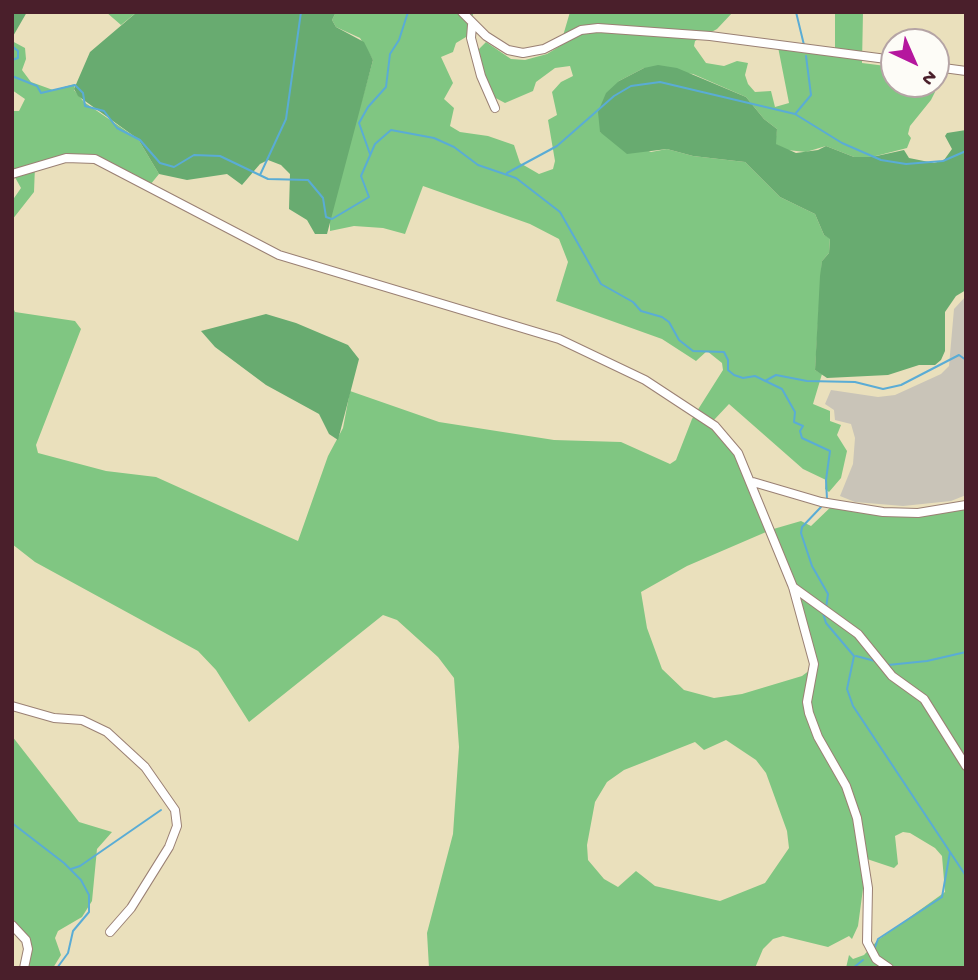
<!DOCTYPE html>
<style>
body{margin:0}
#map{position:relative;width:978px;height:980px;overflow:hidden;background:#eae0bc;font-family:"Gochi Hand",sans-serif}
canvas{display:block}
.frame{position:absolute;inset:0;border:14px solid #4a1f2b;pointer-events:none}
.north{position:absolute;left:880px;top:28px;width:70px;height:70px;box-sizing:border-box;background:#fdfcf7;border:2px solid #b5a4a5;border-radius:50%;rotate:136deg;font-size:19px;font-weight:700;line-height:28px;text-align:center;color:#4a1f2b}
.north::after{content:'';display:block;margin:auto;width:24px;height:32px;background:#b5179e;clip-path:polygon(50% 0,100% 100%,50% 72%,0 100%)}
</style>
<div id="map">
<canvas width="978" height="980"></canvas>
<div class="frame"></div>
<div class="north">N</div>
</div>
<script>
const context = document.querySelector('canvas').getContext('2d');
context.lineJoin = 'round';
function fillPath(path, color) {
  context.fillStyle = color;
  context.fill(path, 'evenodd');
}
function poly(rows) {
  const path = new Path2D();
  for (const r of rows) {
    path.moveTo(r[0], r[1]);
    for (let i = 2; i < r.length; i += 2) path.lineTo(r[i], r[i + 1]);
  }
  return path;
}
function trace(path, color, width, dash) {
  context.strokeStyle = color;
  context.lineWidth = width;
  context.lineCap = dash ? 'butt' : 'round';
  context.setLineDash(dash || []);
  context.stroke(path);
}
const industrial = poly([
 [966,296,966,495,951,501,903,506,855,502,840,496,853,464,855,438,851,424,835,420,834,410,825,404,831,390,878,397,895,395,941,374,949,366,954,309]
]);
const green = poly([
 [106,12,137,12,121,25],
 [336,12,474,12,469,24,476,31,456,43,453,52,441,57,453,83,444,99,454,108,450,126,460,132,488,136,514,145,520,163,539,174,553,169,555,161,548,120,557,115,552,92,561,82,573,76,570,66,555,68,536,82,533,91,505,103,490,95,477,51,486,42,511,59,525,60,547,54,560,46,570,12,733,12,717,29,695,41,694,46,706,63,724,66,737,61,748,63,745,75,748,84,755,92,771,91,775,107,789,103,778,47,835,56,835,12,863,12,862,63,894,67,894,84,934,84,935,92,931,100,910,126,908,134,911,138,907,148,872,157,854,157,826,146,806,152,787,150,775,144,777,129,764,119,746,97,693,74,644,68,619,81,600,132,651,152,667,149,693,156,745,162,780,197,815,214,824,235,830,238,829,253,822,261,815,370,822,374,813,404,830,411,830,421,841,425,837,435,847,451,841,478,829,492,825,489,826,480,803,469,729,404,713,421,731,447,752,490,766,532,687,566,641,592,647,628,662,669,684,690,714,698,742,694,802,676,818,664,770,530,801,521,811,526,836,502,851,509,928,513,966,504,966,968,846,968,849,955,853,959,864,955,878,940,945,892,942,856,935,848,910,833,903,832,895,836,898,864,894,868,867,859,858,926,852,939,849,936,828,947,783,936,773,939,763,949,755,968,429,968,427,933,453,834,459,747,454,678,438,657,397,620,383,615,249,722,216,670,198,651,35,562,12,544,12,305,15,312,75,321,81,329,36,445,38,453,106,471,156,477,298,541,328,456,343,428,350,391,439,422,554,440,621,442,670,464,676,460,692,419,723,370,722,363,707,351,696,361,662,339,556,301,568,262,559,239,530,224,423,186,405,234,383,228,354,226,330,231,330,214,373,60,360,38,336,27,332,20],
 [726,740,756,760,766,773,787,831,789,848,765,883,720,901,655,886,636,871,618,887,604,879,588,860,587,845,595,802,607,782,624,770,695,742,704,750],
 [12,41,25,48,26,59,22,70,31,82,53,90,75,84,74,90,84,102,138,139,159,174,150,185,97,158,35,166,34,192,12,220,12,201,21,188,12,172,12,111,19,111,25,99,12,90],
 [12,736,79,822,112,832,97,849,92,901,82,917,58,931,55,938,61,955,53,968,25,968,27,947,12,928]
]);
const forest = poly([
 [12,12,27,12,12,38],
 [137,12,336,12,332,20,336,27,364,42,373,60,327,234,315,234,307,220,289,209,290,174,281,165,268,160,260,164,242,185,227,174,187,180,159,174,138,139,78,96,74,89,90,52],
 [658,65,677,68,746,97,764,119,777,129,776,144,796,153,818,150,826,146,854,157,872,157,904,150,909,158,934,163,944,160,952,149,945,136,947,133,966,130,966,290,956,296,945,312,945,351,941,360,935,365,919,365,888,375,827,378,815,370,820,276,822,261,829,253,830,239,824,235,815,214,780,197,745,162,693,156,667,149,627,154,600,132,598,112,606,93,619,81,644,68],
 [266,314,296,323,348,345,359,359,338,440,329,434,319,414,266,385,215,347,201,331]
]);
const stream = poly([
 [796,12,804,45],
 [12,46,18,51,18,58,12,60],
 [12,76,37,86,41,93,75,85,83,93,85,106,104,111,117,128,140,140,160,163,174,167,194,155,220,156,268,179,308,180,323,198,326,217,332,219,369,197,361,176,375,144,391,130,434,138,454,147,478,165,516,178,560,212,601,284,633,302,641,311,662,317,669,322,679,340,693,351,724,352,728,360,728,370,734,375,743,378,755,376,782,389,795,412,794,422,803,426,800,431,802,438,830,451,826,480,827,499],
 [796,113,811,95,806,56],
 [370,154,359,123,368,107,386,87,390,54,399,40,408,12],
 [507,173,557,146,614,96,631,86,660,82,795,114,842,143,881,160,906,164,943,161,966,151],
 [260,175,286,119,301,12],
 [765,381,776,375,807,381,855,382,883,389,901,385,959,355,966,360],
 [821,507,802,527,801,533,812,566,828,594,826,608],
 [823,613,826,623,854,656,847,689,853,706,966,876],
 [856,656,875,661],
 [888,665,927,661,966,652],
 [12,823,64,863,81,880,89,895,89,912,73,931,68,953,57,968],
 [71,869,80,866,161,810],
 [874,950,878,939,942,897,950,852],
 [853,968,863,960]
]);
const minor = poly([
 [462,12,486,36,508,50,523,53,544,49,581,30,598,28,710,36,894,60],
 [472,25,471,38,481,76,495,108],
 [936,67,966,71],
 [12,174,66,158,95,159,279,255,559,339,645,380,715,426,738,453,793,587,814,664,807,702,809,713,818,737,846,786,857,818,868,888,867,942,876,959,889,968],
 [753,482,821,502,883,512,918,513,966,505],
 [793,587,858,634,892,676,924,699,966,766],
 [12,706,54,718,82,720,107,732,145,767,175,810,177,826,169,847,131,908,110,932],
 [12,925,26,940,28,949,24,968]
]);
fillPath(industrial, '#c9c4b8');
fillPath(green, '#80c682');
fillPath(forest, '#68ab70');
trace(stream, '#5aacd5', 2);
trace(minor, '#9a8074', 10);
trace(minor, '#fff', 8);
</script>
